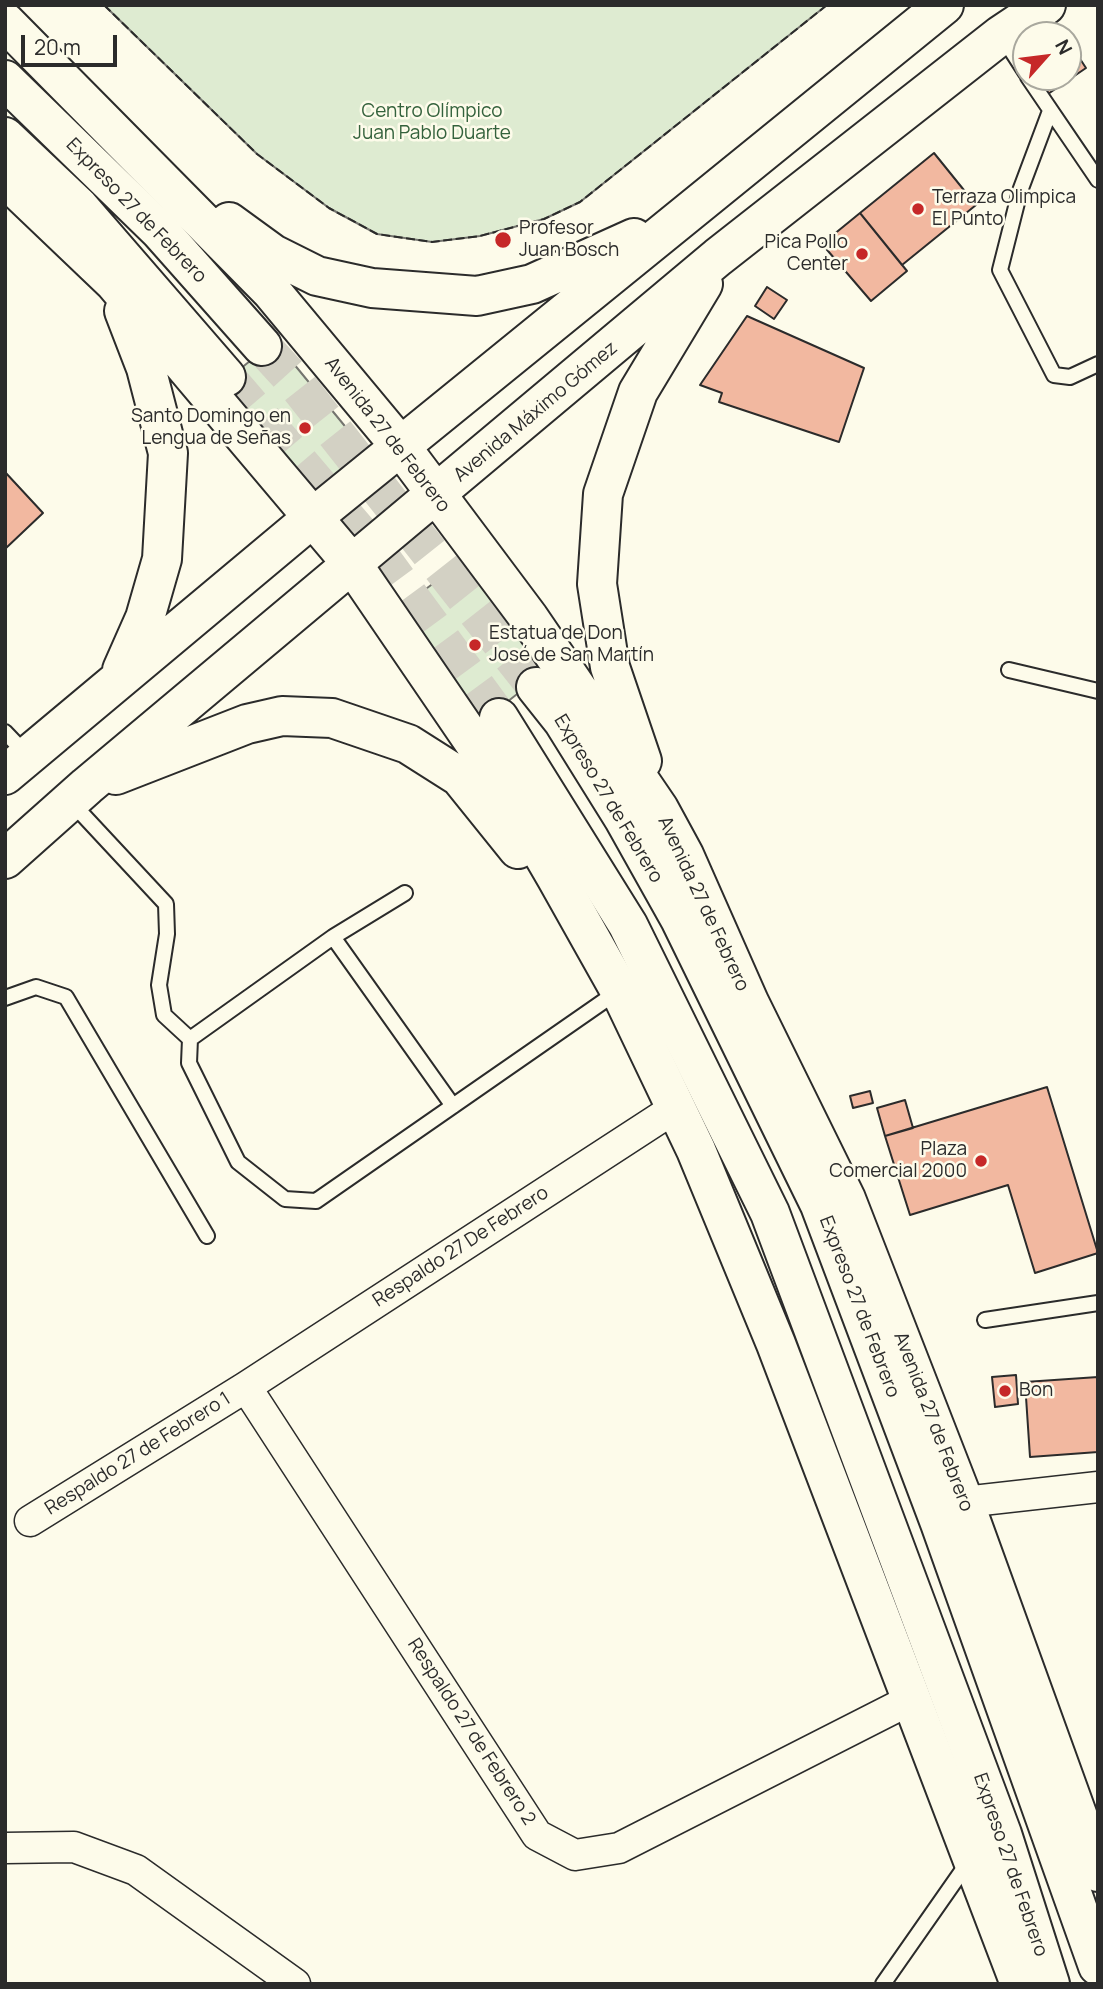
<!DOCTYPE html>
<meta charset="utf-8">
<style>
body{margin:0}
#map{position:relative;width:1103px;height:1989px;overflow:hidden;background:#fdfbea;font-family:Manrope,sans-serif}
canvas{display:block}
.frame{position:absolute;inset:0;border:7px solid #2b2b2b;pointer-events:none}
.north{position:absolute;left:1012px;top:21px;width:70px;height:70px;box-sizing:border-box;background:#fdfbea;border:2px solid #a9a89e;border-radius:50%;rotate:62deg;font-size:19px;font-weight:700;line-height:28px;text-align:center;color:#2b2b2b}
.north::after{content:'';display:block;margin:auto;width:24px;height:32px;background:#c62828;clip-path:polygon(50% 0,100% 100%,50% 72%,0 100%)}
.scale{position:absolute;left:21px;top:35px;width:96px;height:32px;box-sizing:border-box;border:4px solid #2b2b2b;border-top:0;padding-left:9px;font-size:21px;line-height:24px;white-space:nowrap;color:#2b2b2b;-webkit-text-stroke:5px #fdfbea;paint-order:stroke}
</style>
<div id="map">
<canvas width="1103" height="1989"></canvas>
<div class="frame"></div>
<div class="north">N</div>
<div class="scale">20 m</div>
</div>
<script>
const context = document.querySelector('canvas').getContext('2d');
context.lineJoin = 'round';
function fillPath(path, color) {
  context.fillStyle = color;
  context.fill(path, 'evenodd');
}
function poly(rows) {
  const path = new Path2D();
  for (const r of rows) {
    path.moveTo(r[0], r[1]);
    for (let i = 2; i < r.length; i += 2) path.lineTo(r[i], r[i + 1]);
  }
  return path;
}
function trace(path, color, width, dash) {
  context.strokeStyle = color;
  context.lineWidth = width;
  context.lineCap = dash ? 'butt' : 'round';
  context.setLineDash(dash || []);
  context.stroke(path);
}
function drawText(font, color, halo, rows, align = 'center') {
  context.font = font + ' Manrope,sans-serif';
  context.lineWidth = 5;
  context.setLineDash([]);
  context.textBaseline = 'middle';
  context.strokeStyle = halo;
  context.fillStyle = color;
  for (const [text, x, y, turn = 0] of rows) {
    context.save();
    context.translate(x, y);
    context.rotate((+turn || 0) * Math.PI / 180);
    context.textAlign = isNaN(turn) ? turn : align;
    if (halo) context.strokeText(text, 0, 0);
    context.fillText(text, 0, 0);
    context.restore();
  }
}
const green = poly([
 [104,5,827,5,580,202,544,219,480,236,432,242,377,234,329,208,257,154,104,5],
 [275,341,353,436,344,470,332,482,301,487,215,389,275,341],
 [450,571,483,584,545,672,483,721,412,627,415,597,450,571]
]);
const building = poly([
 [1071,45,1086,68,1064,83,1060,77,1068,77,1068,47,1071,45],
 [1036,77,1060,77,1064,83,1048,94,1036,77],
 [934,153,976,205,902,265,860,213,934,153],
 [860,213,907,271,871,301,822,244,860,213],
 [767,287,787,300,774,319,755,306,767,287],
 [747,316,864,368,839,442,719,402,722,393,700,385,747,316],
 [5,472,43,513,5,549,5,472],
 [1047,1087,1098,1253,1035,1273,1008,1185,910,1215,885,1136,1047,1087],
 [870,1091,873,1103,853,1108,850,1096,870,1091],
 [905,1100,913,1128,885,1136,877,1108,905,1100],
 [1016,1375,1018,1404,995,1407,992,1377,1016,1375],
 [1098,1377,1098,1452,1030,1457,1025,1382,1098,1377]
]);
const motorwayTunnel = poly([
 [262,346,295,382,536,687],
 [226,377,385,563,499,718]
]);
const service = poly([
 [1002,36,1026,73],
 [1028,77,1098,180],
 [1050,111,1020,191,1000,270,1054,375,1070,377,1098,364],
 [1009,670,1098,691],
 [5,732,26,754],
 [71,802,166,904,167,934,159,985,164,1015,190,1039,189,1063,238,1162,285,1199,316,1201,617,992],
 [333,937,453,1106],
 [5,998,36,987,66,997,207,1236],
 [190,1039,333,937,405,893],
 [985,1320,1098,1303],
 [883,1984,969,1861]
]);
const minor = poly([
 [246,1387,537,1835,575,1855,619,1848,912,1699],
 [964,1502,1098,1487],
 [30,1521,246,1387,675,1108],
 [5,1848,74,1847,136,1870,295,1984]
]);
const primary = poly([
 [5,22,272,292,401,447,529,618,659,809,684,855,749,1002,846,1199,964,1502,1098,1872],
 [5,178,114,282,353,565,499,779,556,877,620,991,696,1150,776,1344,1020,1984],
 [229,222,273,254,317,276,372,288,477,296,532,284,634,238],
 [122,670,145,618,162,559,168,453,146,368,124,311],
 [642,761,610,667,597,584,603,494,638,392,703,284],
 [5,775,311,519,944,5],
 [116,775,247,724,282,716,332,718,408,744,460,777,518,849],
 [5,859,87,786,718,257,1001,35,1046,5]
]);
const motorway = poly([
 [5,80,160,231,262,346],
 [5,137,78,206,226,377],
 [536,687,563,721,624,819,680,919,820,1205,940,1523,1098,1966],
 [499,718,628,925,770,1213,1002,1834,1050,1984]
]);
const fence = poly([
 [104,5,257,154,329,208,377,234,432,242,480,236,544,219,580,202,827,5]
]);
const markers = [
 [918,209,7,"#c62828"],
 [503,240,9,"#c62828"],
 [862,254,7,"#c62828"],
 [305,428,7,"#c62828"],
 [475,645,7,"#c62828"],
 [981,1161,7,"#c62828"],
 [1005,1391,7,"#c62828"]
];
const parkNames = [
 ["Centro Olímpico",432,112],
 ["Juan Pablo Duarte",432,134]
];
const poiNames = [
 ["Terraza Olimpica",932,198],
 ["El Punto",932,220],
 ["Profesor",519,229],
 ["Juan Bosch",519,251],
 ["Pica Pollo",848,243,"right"],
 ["Center",848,265,"right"],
 ["Santo Domingo en",291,417,"right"],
 ["Lengua de Señas",291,439,"right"],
 ["Estatua de Don",489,634],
 ["José de San Martín",489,656],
 ["Plaza",967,1150,"right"],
 ["Comercial 2000",967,1172,"right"],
 ["Bon",1019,1391]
];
const streetNames = [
 ["Expreso 27 de Febrero",136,211,46],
 ["Avenida Máximo Gómez",536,412,-40],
 ["Avenida 27 de Febrero",387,435,52],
 ["Expreso 27 de Febrero",608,799,59],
 ["Avenida 27 de Febrero",703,904,65],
 ["Respaldo 27 De Febrero",461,1247,-33],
 ["Expreso 27 de Febrero",859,1307,69],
 ["Avenida 27 de Febrero",933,1422,69],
 ["Respaldo 27 de Febrero 1",138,1454,-32],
 ["Respaldo 27 de Febrero 2",471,1732,57],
 ["Expreso 27 de Febrero",1010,1865,71]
];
fillPath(green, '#deebd1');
trace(green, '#74746e', 2);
fillPath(building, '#f2b8a0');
trace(building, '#2b2b2b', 2);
trace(motorwayTunnel, '#d3d1c4', 38, [38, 19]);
trace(service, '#2b2b2b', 18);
trace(minor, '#2b2b2b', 33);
trace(primary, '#2b2b2b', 42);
trace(motorway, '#2b2b2b', 42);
trace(service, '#fdfbea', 14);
trace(minor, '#fdfbea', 30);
trace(primary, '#fdfbea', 38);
trace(motorway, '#fdfbea', 38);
trace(fence, '#2b2b2b', 2, [9, 3.5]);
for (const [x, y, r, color] of markers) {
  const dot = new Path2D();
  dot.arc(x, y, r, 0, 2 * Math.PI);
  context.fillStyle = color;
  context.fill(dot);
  trace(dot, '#fdfbea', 2.5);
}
drawText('19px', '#34623c', '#fdfbea', parkNames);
drawText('19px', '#2b2b2b', '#fdfbea', poiNames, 'left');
drawText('19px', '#2b2b2b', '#fdfbea', streetNames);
</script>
